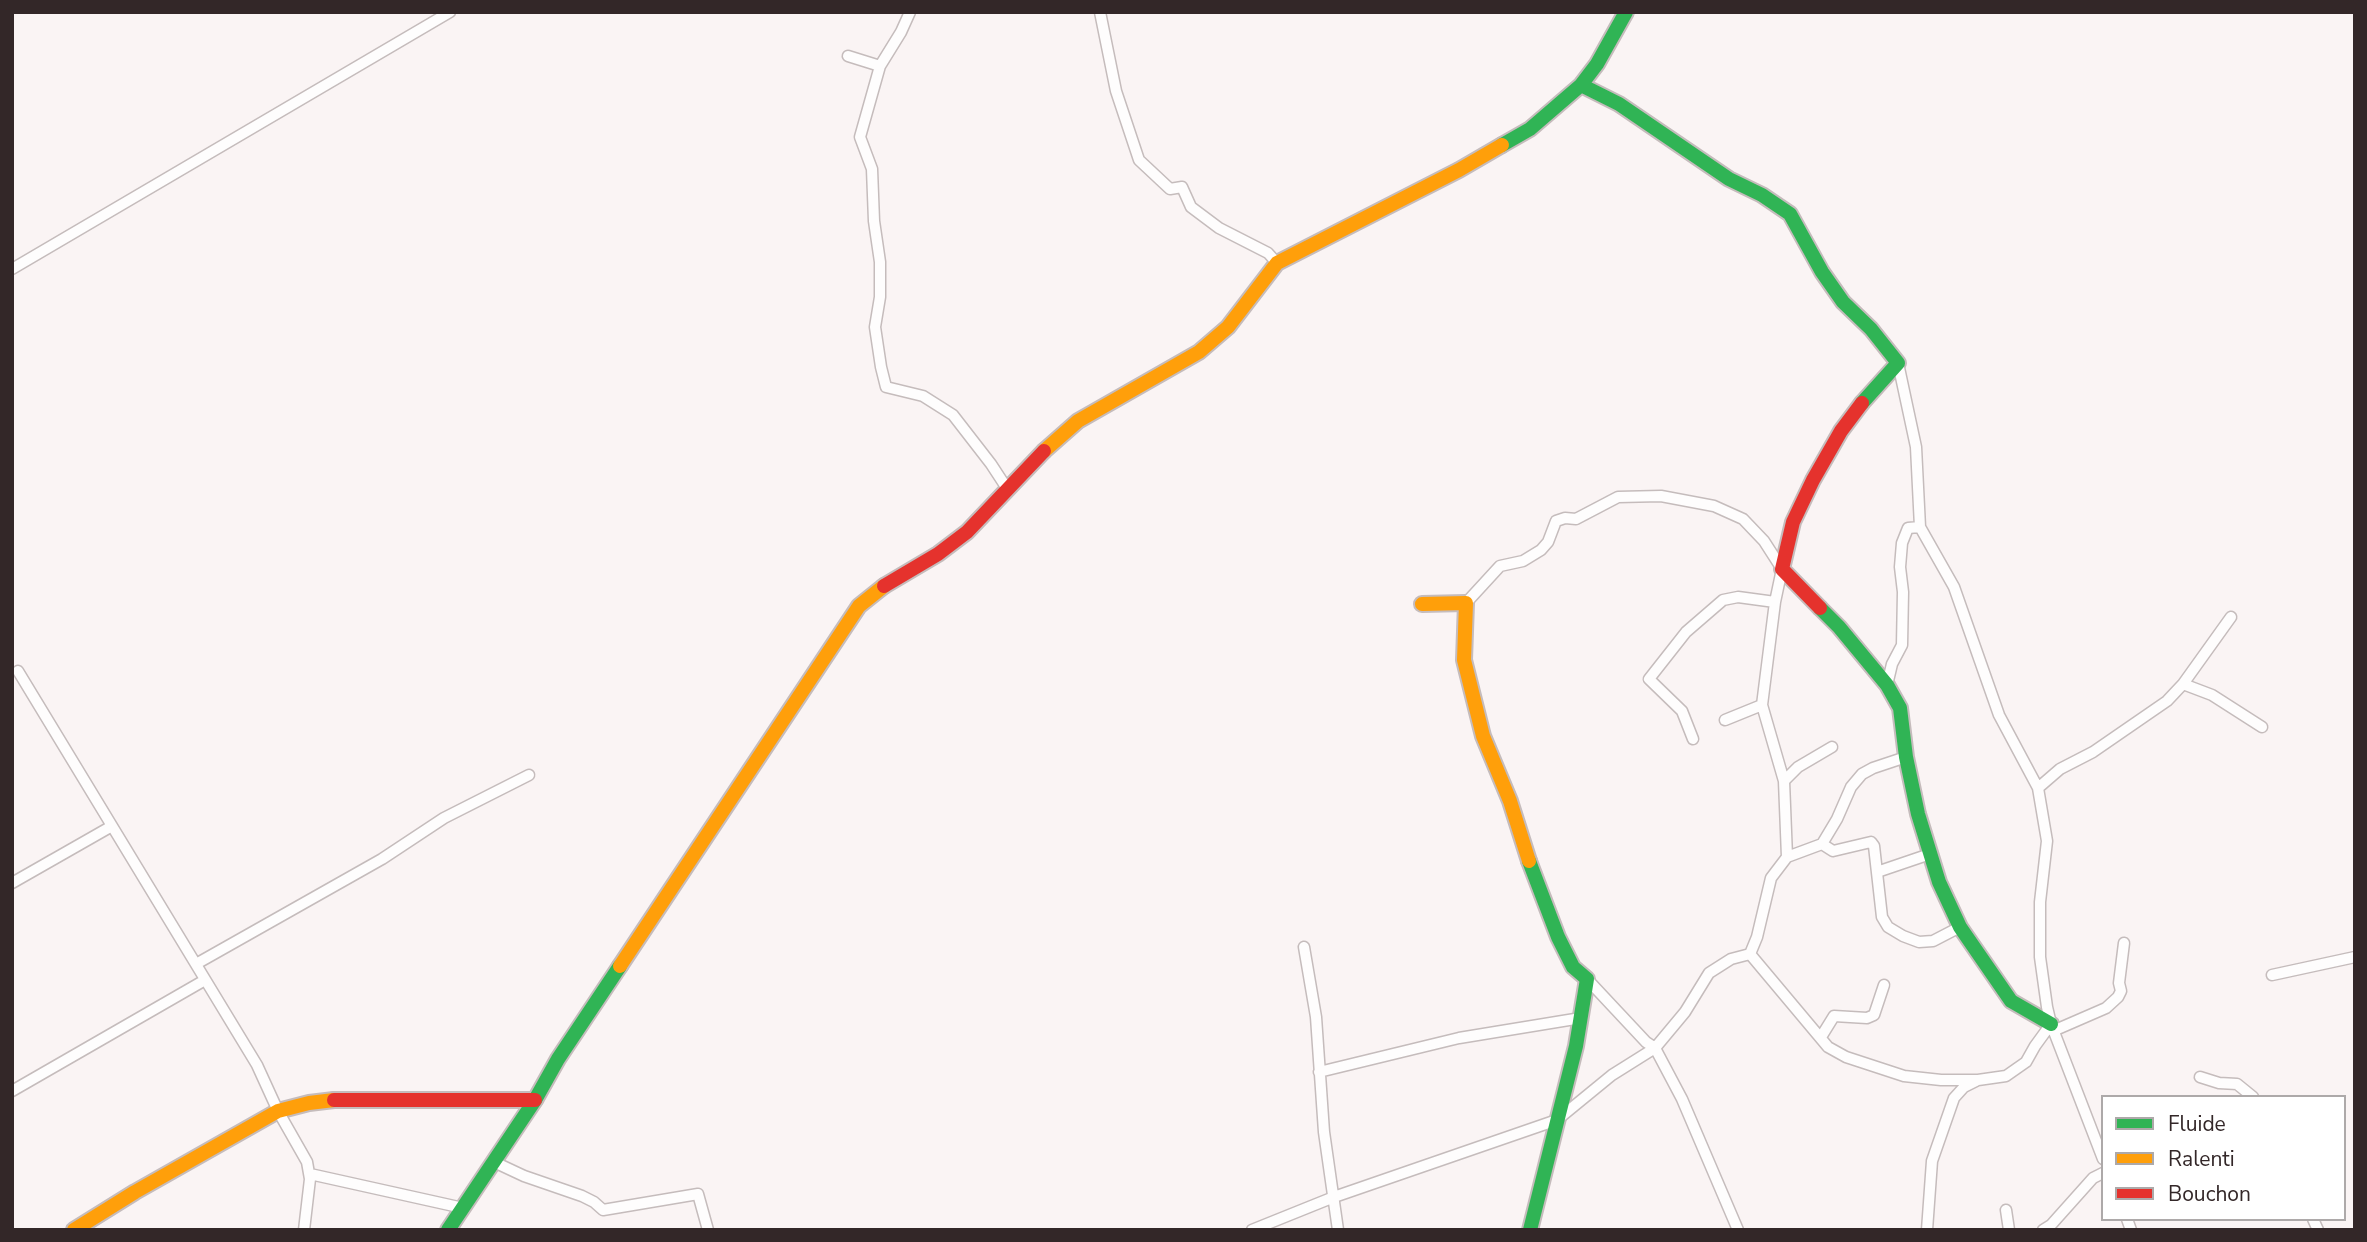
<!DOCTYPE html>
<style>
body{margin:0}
#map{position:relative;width:2367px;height:1242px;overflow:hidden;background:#faf4f4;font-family:"Nunito Sans",sans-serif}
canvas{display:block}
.frame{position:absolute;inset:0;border:14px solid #332728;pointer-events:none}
.legend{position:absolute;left:2101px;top:1095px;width:245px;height:126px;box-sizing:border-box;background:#fff;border:2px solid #ada9a9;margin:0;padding:9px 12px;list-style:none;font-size:21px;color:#332728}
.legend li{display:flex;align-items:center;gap:14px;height:35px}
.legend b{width:35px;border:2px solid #ada9a9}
</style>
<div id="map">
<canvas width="2367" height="1242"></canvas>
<div class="frame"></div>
<ul class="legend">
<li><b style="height:9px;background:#30b455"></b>Fluide</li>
<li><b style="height:9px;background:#ff9f0a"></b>Ralenti</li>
<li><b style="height:9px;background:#e5322d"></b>Bouchon</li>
</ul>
</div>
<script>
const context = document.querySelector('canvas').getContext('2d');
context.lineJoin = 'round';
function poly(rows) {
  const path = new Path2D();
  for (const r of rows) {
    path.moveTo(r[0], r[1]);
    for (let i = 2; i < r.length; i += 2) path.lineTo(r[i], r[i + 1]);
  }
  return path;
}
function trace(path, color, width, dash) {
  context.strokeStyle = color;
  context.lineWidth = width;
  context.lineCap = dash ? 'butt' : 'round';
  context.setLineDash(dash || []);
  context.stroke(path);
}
const street = poly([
 [910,12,901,32,880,66,860,137,872,169,874,221,880,262,880,297,875,327,881,367,886,387,923,396,953,415,991,464,1008,490],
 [1100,12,1116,91,1139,160,1170,189,1182,187,1191,207,1219,228,1268,253,1277,263],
 [848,56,880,66],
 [12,269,450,12],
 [1898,363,1916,447,1920,527,1954,587,1999,715,2038,788,2047,841,2040,902,2040,957,2047,1007,2051,1024,2103,1159],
 [1466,603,1500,566,1523,561,1541,550,1548,542,1556,521,1565,518,1576,519,1618,497,1661,496,1714,506,1743,519,1764,541,1782,569,1775,602,1762,705,1784,781,1787,857,1771,878,1757,937,1750,954,1731,959,1709,973,1685,1012,1655,1048,1682,1099,1738,1230],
 [18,671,257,1065,278,1111,307,1162,310,1179,304,1230],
 [2183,684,2212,695,2262,727],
 [1887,685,1892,664,1902,645,1903,592,1900,567,1902,543,1908,528,1920,527],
 [1725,720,1762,705],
 [1693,739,1682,711,1649,679,1686,632,1723,600,1738,597,1775,602],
 [1784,781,1798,767,1832,747],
 [2038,788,2060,769,2093,752,2167,701,2183,684,2231,617],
 [1822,844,1833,851,1871,842,1874,846,1882,917,1888,927,1903,936,1919,942,1933,941,1960,927],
 [1787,857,1822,844,1837,819,1851,787,1862,774,1873,768,1906,757],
 [1877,872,1930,854],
 [12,883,112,826],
 [1304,947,1316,1017,1324,1132,1338,1230],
 [1750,954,1828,1047,1846,1057,1904,1076,1941,1080,1978,1080,2006,1076,2026,1062,2035,1046,2051,1024],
 [196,964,382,859,444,818,529,775],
 [2272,975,2355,957],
 [2053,1031,2106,1008,2118,997,2121,991,2119,983,2124,943],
 [1821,1037,1834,1016,1867,1018,1874,1015,1884,985],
 [1319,1072,1459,1038,1581,1018],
 [2200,1077,2219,1083,2237,1084,2253,1097],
 [12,1091,205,980],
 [492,1161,524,1176,582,1196,594,1202,603,1210,698,1194,708,1230],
 [310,1174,463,1208],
 [2006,1210,2009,1230],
 [2127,1219,2131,1230],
 [2313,1219,2318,1230],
 [1252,1230,1334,1197,1557,1120,1612,1075,1655,1048,1646,1042,1587,979],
 [1927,1230,1932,1161,1954,1098,1964,1087,1976,1081],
 [2043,1230,2051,1225,2093,1178,2103,1173]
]);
const fast = poly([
 [1581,85,1619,104,1729,179,1762,195,1790,214,1822,272,1843,302,1871,329,1898,363,1862,403],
 [1502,145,1530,129,1581,85,1597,64,1626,12],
 [1820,608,1839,627,1887,685,1900,708,1906,757,1918,814,1939,882,1960,927,2011,1001,2051,1024],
 [1529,861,1558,937,1573,967,1587,979,1576,1046,1530,1230],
 [448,1230,535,1100,558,1059,620,966]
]);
const slow = poly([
 [1044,451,1078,421,1199,352,1228,327,1277,263,1459,170,1502,145],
 [1422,604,1466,603,1464,660,1483,736,1510,801,1529,861],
 [620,966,859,606,884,586],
 [74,1230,135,1192,278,1111,309,1103,334,1100]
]);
const jam = poly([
 [884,586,938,554,967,532,1044,451],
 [1820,608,1782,569,1793,522,1813,480,1841,431,1862,403],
 [334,1100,535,1100]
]);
trace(street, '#c5bcbc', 13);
trace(fast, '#c5bcbc', 18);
trace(slow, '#c5bcbc', 18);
trace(jam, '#c5bcbc', 18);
trace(street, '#fefdfd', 10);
trace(fast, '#30b455', 14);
trace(slow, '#ff9f0a', 14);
trace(jam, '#e5322d', 14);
</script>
